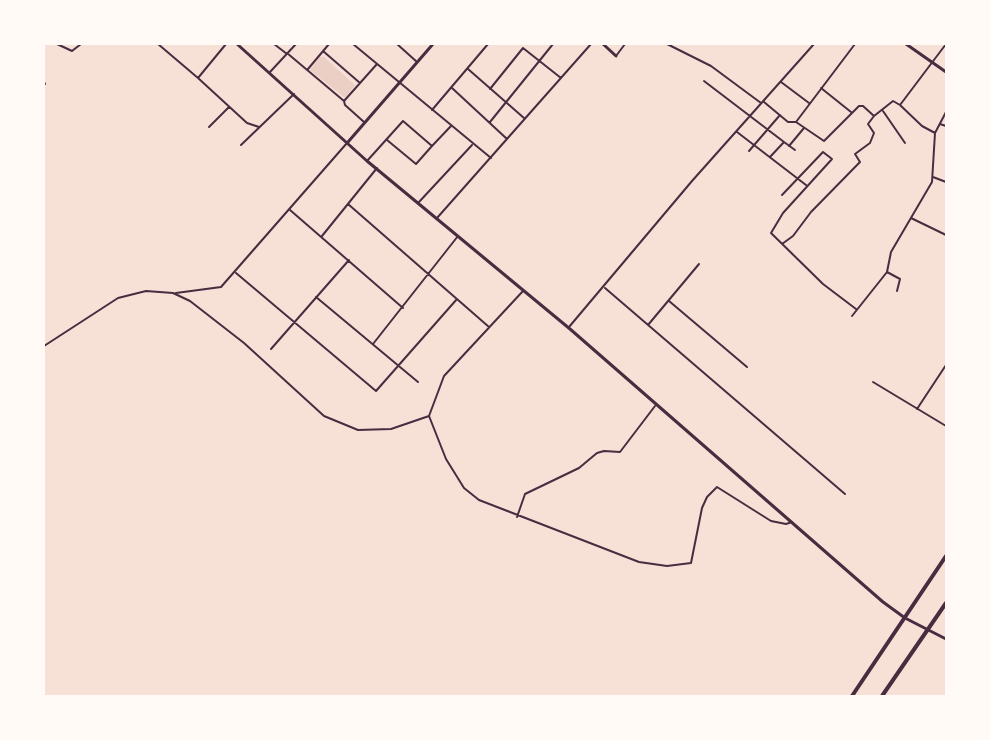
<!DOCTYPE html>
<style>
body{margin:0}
#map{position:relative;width:990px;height:740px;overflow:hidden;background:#f7e1d7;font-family:"Titillium Web",sans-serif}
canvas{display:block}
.frame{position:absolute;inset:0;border:45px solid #fffaf5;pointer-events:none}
</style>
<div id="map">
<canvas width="990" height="740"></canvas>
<div class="frame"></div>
</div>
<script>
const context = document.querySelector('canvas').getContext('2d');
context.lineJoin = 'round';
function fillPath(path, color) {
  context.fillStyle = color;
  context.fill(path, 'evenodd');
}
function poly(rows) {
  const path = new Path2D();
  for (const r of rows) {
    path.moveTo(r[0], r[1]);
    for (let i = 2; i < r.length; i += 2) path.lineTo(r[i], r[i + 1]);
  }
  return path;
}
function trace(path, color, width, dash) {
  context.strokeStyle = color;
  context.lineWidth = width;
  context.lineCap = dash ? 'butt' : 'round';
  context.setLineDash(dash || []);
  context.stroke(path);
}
const green = poly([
 [320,57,324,57,355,85,345,98,310,70]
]);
const minor = poly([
 [57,44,72,51,81,44],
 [158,44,198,78],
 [226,44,198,78,247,123,259,127],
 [274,44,287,54],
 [353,44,491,158],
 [397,44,417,62],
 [667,44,711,66,761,103],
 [323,51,360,83],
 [287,53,344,101,377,64],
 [616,56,625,44],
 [308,69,329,44],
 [468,69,524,118],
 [270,72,296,44],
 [704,81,784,142],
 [44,82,45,84],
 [781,82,809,103],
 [452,88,507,139],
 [821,88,851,112],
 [490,89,523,48,561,78],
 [344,101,345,105,364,122],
 [764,102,788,122,796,122,824,141,859,106,863,106,874,116,893,101,900,105,946,44],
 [900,105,922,126,935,133],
 [432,110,488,44],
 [883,111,905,143],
 [490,122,553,44],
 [796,122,855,44],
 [940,124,946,126],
 [209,127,229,107],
 [737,132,806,185],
 [387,140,416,164,432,146],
 [241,145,294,94],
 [789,146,804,128],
 [749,151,780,115],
 [770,157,784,142,795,150],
 [367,161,403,121,432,146,451,126],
 [933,177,946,182],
 [782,195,823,152,832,159,783,213,771,233,823,284,856,309],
 [419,202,472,145],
 [348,204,489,327],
 [290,210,403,308],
 [437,218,591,44],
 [911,218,946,235],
 [322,236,377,168],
 [782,244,793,236,811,212,860,162,855,154,870,143,874,133,868,124,874,116],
 [236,273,376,391,457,299],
 [605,288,845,494],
 [897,291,900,279,887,272,891,252,932,182,935,133,946,112],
 [176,293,221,287,347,143],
 [316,297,418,382],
 [669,301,747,367],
 [852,316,887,272],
 [648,325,699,264],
 [569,327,692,181,814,44],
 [373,344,458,236],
 [44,346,118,298,146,291,173,293,190,301,244,343,324,416,358,430,391,429,429,416,444,376,523,291],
 [271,349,349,260],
 [873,382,946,426],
 [917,409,946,365],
 [429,416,446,459,464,488,479,500,639,562,667,566,691,563,702,508,707,497,717,487,771,521,786,524,792,522],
 [517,517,525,494,579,468,597,453,604,451,620,452,655,406]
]);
const tertiary = poly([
 [237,44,367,161,570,329,883,602,905,618,946,639],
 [603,44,616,56],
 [906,44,946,72],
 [348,142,433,44]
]);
const secondary = poly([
 [852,696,946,556],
 [882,696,946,603]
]);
fillPath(green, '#ebcfc5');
trace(minor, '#4a2c40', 2);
trace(tertiary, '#4a2c40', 3);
trace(secondary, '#4a2c40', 4);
</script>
